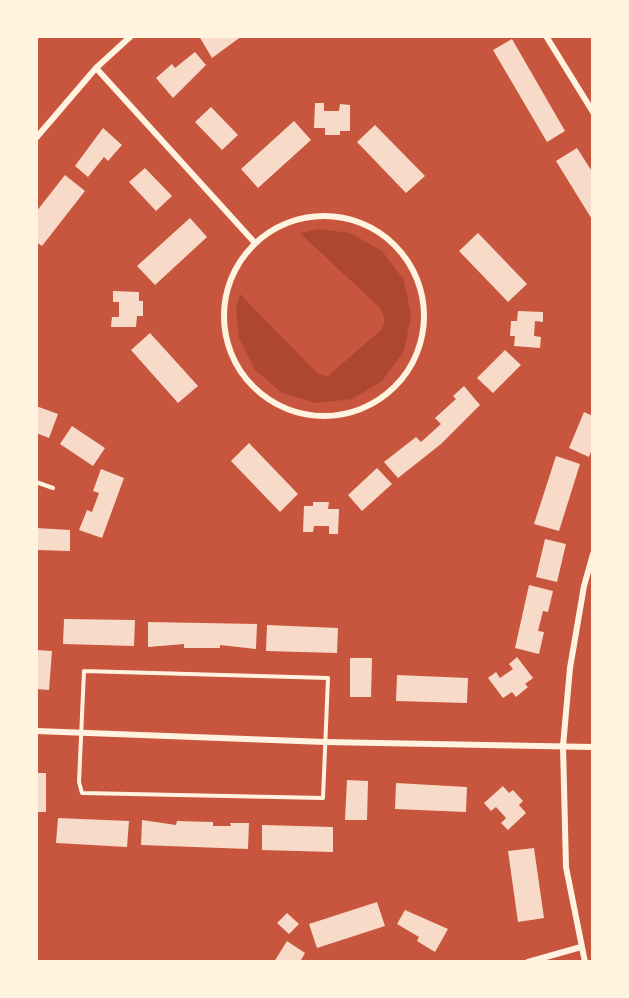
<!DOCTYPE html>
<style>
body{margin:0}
#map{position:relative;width:629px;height:998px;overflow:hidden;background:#c8553d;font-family:"DejaVu Sans",sans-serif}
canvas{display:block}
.frame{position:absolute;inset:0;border:38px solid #fff3e0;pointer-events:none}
</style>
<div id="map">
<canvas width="629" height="998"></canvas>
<div class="frame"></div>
</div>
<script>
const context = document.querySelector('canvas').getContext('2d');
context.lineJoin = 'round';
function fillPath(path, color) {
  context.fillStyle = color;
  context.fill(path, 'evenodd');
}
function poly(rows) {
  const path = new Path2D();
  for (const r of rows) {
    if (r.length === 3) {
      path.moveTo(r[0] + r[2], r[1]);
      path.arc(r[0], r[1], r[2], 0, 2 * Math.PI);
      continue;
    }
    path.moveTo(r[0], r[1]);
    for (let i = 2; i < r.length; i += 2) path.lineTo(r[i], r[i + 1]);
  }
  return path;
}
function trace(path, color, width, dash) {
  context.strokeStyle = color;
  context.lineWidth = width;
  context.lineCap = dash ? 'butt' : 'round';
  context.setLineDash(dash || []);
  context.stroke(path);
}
const green = poly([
 [319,229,350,233,382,251,404,280,411,316,404,351,382,381,352,399,316,403,282,393,255,370,239,338,236,307,240,294,318,374,328,376,381,330,385,321,381,309,300,233]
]);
const building = poly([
 [199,36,242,36,212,58],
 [512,39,565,131,547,142,493,50],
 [195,52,206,65,173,98,156,78,172,64,175,68],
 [315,103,324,103,324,111,339,111,340,104,350,105,350,131,340,131,340,135,325,135,325,128,314,128],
 [211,107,238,135,222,150,195,122],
 [294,121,311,140,258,188,241,169],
 [375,125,425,176,406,193,357,142],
 [103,128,122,145,108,161,104,157,88,177,75,166],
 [577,148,593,173,593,221,556,161],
 [145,168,172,196,156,211,129,182],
 [65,175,85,191,42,246,36,242,36,212],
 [190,218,207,237,155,285,137,266],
 [478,233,527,284,508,302,459,251],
 [113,291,139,292,139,301,143,301,143,316,137,316,136,327,111,327,112,317,119,317,119,302,113,302],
 [518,311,543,312,543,322,535,321,534,336,541,337,540,348,514,346,515,336,510,336,511,321,517,321],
 [150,333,198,386,178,403,131,350],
 [505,350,521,365,493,393,477,378],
 [464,386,480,405,441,444,398,478,384,462,416,437,421,442,441,424,435,418,456,399,453,396],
 [36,406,58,414,49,438,36,433],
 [584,412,593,416,593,446,589,457,569,448],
 [72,426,105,448,93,466,60,444],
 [249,443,298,494,280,512,231,461],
 [556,456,580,464,559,531,534,524],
 [377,468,392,484,362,511,348,495],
 [101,469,124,478,102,538,79,530,87,510,92,512,99,493,93,491],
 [313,502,329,502,328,509,339,509,338,534,329,534,329,526,314,526,313,532,303,532,304,506,313,506],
 [36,528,70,530,70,551,36,550],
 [545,539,566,544,557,582,536,577],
 [529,585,553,591,548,612,543,611,538,631,544,632,539,654,515,648],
 [64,619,135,620,134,646,63,644],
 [148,622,257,624,256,649,220,645,220,648,184,648,184,644,148,647],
 [267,625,338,628,337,653,266,651],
 [36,650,52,651,49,690,36,689],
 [517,657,533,678,525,684,528,687,516,697,512,692,503,698,488,678,496,672,500,678,513,669,509,664],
 [350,658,372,658,371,697,350,697],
 [397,675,468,678,467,703,396,701],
 [36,773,46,773,46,812,36,812],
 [347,780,368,781,367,820,345,820],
 [396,783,467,787,466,812,395,809],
 [503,786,509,793,513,790,523,801,519,805,526,813,508,830,501,823,506,818,496,807,491,811,484,803],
 [58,818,129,821,127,847,56,843],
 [142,820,176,825,177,821,213,822,213,826,231,826,230,823,249,823,248,849,141,845],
 [262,825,333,827,333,852,262,850],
 [534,848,544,918,518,922,508,851],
 [377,902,385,926,317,948,309,924],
 [405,910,448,929,435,952,417,941,419,937,397,924],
 [287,913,299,924,289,934,277,923],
 [287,941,305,953,300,962,274,962]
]);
const path = poly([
 [36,482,53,488],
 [84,671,328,678,323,798,82,793,79,782,84,671]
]);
const minor = poly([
 [546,36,593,112],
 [96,68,255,243],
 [36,138,96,68,131,36],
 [324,316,100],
 [36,731,325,742,593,747],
 [528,962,581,947],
 [585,962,566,867,563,746,570,668,584,586,593,554]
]);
fillPath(green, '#ae4732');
fillPath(building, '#f7dbc8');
trace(path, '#fff3e0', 4);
trace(minor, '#fff3e0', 6);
</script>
